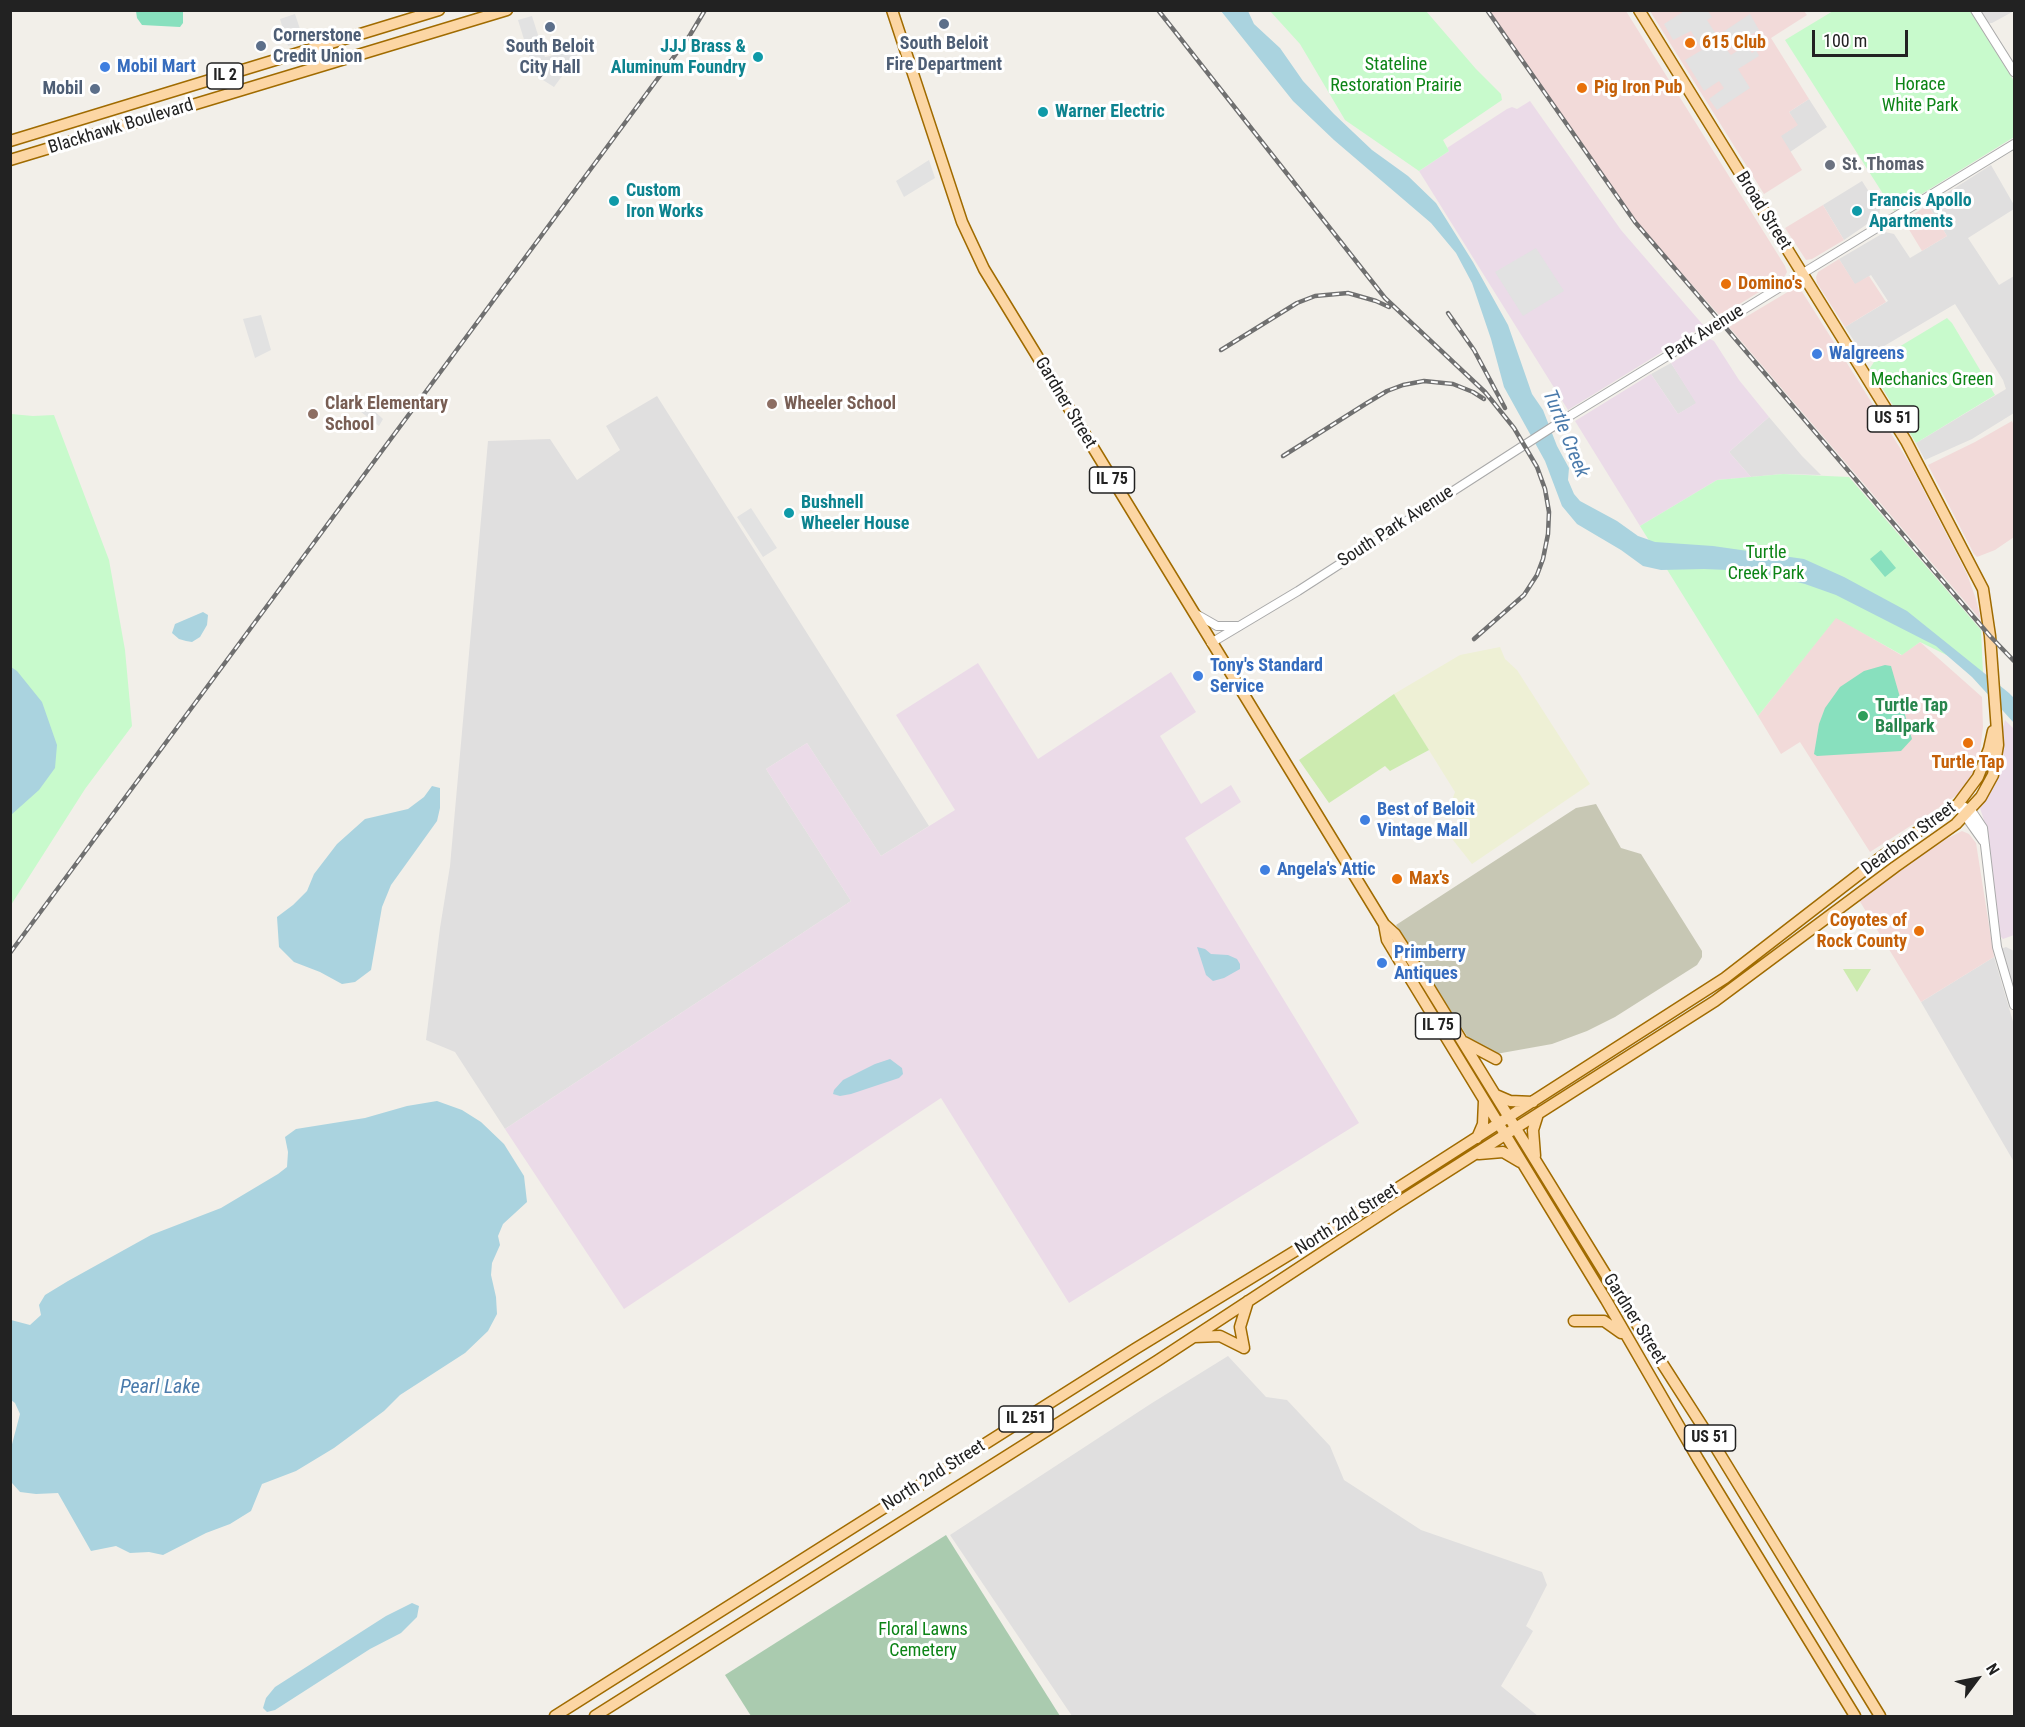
<!DOCTYPE html>
<style>
body{margin:0}
#map{position:relative;width:2025px;height:1727px;overflow:hidden;background:#f2efe9;font-family:"Roboto Condensed",sans-serif}
canvas{display:block}
.frame{position:absolute;inset:0;border:12px solid #222;pointer-events:none}
.north{position:absolute;left:1947px;top:1649px;width:60px;height:60px;-webkit-text-stroke:4px #fff;paint-order:stroke;rotate:58deg;font-size:16px;font-weight:700;line-height:24px;text-align:center;color:#222}
.north::after{content:'';display:block;margin:auto;width:21px;height:27px;background:#222;clip-path:polygon(50% 0,100% 100%,50% 72%,0 100%)}
.scale{position:absolute;left:1812px;top:30px;width:96px;height:27px;box-sizing:border-box;border:3px solid #222;border-top:0;padding-left:8px;font-size:18px;line-height:21px;white-space:nowrap;color:#222;-webkit-text-stroke:4px #fff;paint-order:stroke}
</style>
<div id="map">
<canvas width="2025" height="1727"></canvas>
<div class="frame"></div>
<div class="north">N</div>
<div class="scale">100 m</div>
</div>
<script>
const context = document.querySelector('canvas').getContext('2d');
context.lineJoin = 'round';
function fillPath(path, color) {
  context.fillStyle = color;
  context.fill(path, 'evenodd');
}
function poly(rows) {
  const path = new Path2D();
  for (const r of rows) {
    path.moveTo(r[0], r[1]);
    for (let i = 2; i < r.length; i += 2) path.lineTo(r[i], r[i + 1]);
  }
  return path;
}
function trace(path, color, width, dash) {
  context.strokeStyle = color;
  context.lineWidth = width;
  context.lineCap = dash ? 'butt' : 'round';
  context.setLineDash(dash || []);
  context.stroke(path);
}
function drawText(font, color, halo, rows, align = 'center') {
  context.font = font + ' "Roboto Condensed",sans-serif';
  context.lineWidth = 6;
  context.setLineDash([]);
  context.textBaseline = 'middle';
  context.strokeStyle = halo;
  context.fillStyle = color;
  for (const [text, x, y, turn = 0] of rows) {
    context.save();
    context.translate(x, y);
    context.rotate((+turn || 0) * Math.PI / 180);
    context.textAlign = isNaN(turn) ? turn : align;
    if (halo) context.strokeText(text, 0, 0);
    context.fillText(text, 0, 0);
    context.restore();
  }
}
const residential = poly([
 [1981,11,2014,10,2014,11,1992,23,1989,23],
 [1809,99,1827,127,1790,152,1780,136,1797,125,1789,112],
 [1991,165,2014,205,2014,209,1968,238,1999,285,2014,276,2014,413,1972,439,1925,460,1916,443,2006,389,2003,380,1955,304,1869,355,1864,356,1845,327,1888,301,1871,275,1855,285,1839,259,1885,232,1894,234,1910,258,1947,236,1928,205],
 [1862,181,1880,209,1879,216,1844,240,1823,205],
 [1671,363,1697,403,1678,414,1651,374],
 [657,396,929,826,881,856,807,743,766,769,851,901,505,1129,455,1052,426,1040,440,928,450,866,488,441,550,439,577,480,620,450,606,426],
 [1769,417,1802,456,1821,475,1783,474,1751,477,1729,452],
 [2006,947,2014,951,2014,998,2001,949],
 [1994,957,2014,1025,2014,1162,1921,1002],
 [1228,1356,1266,1397,1287,1400,1330,1446,1344,1480,1421,1530,1542,1572,1547,1585,1526,1626,1533,1631,1501,1686,1538,1716,1072,1716,950,1535,1152,1403]
]);
const commercial = poly([
 [1490,11,1626,11,1785,266,1787,272,1785,276,1720,316,1635,221],
 [1650,11,1804,11,1807,15,1771,38,1809,99,1789,112,1798,125,1781,136,1802,170,1764,194],
 [1823,205,1844,240,1812,259,1806,260,1785,228],
 [1928,205,1947,236,1922,251,1908,228,1907,222,1912,215],
 [1839,259,1855,284,1869,276,1886,302,1845,327,1817,283,1816,277,1818,272],
 [1796,287,1801,290,1830,336,1910,464,1967,574,1976,599,1981,620,1729,327],
 [2012,421,2014,426,2014,537,1995,550,1977,557,1974,554,1928,465,1975,442],
 [1836,617,1901,655,1920,642,1982,697,1983,727,1979,759,1968,782,1961,792,1943,805,1870,852,1800,742,1781,754,1758,716],
 [1962,831,1969,834,1976,843,1994,957,1921,1002,1859,900,1908,864,1946,839]
]);
const industrial = poly([
 [1530,101,1621,230,1704,326,1568,410,1419,171,1449,151,1447,148,1507,109,1512,107,1517,109],
 [1710,339,1714,341,1739,380,1769,417,1729,452,1751,477,1717,480,1640,526,1575,421,1651,374,1678,414,1696,403,1671,363],
 [978,663,1038,759,1171,672,1196,712,1160,736,1201,804,1231,785,1241,802,1185,838,1359,1123,1069,1303,941,1098,624,1309,505,1129,851,901,766,769,807,743,881,856,955,810,896,715],
 [2005,720,2014,729,2014,935,2003,939,1999,935,1987,830,1980,808]
]);
const construction = poly([
 [1596,804,1621,848,1641,854,1702,951,1702,957,1697,965,1615,1017,1587,1031,1552,1044,1496,1054,1469,1039,1396,925,1576,808]
]);
const farmland = poly([
 [1500,647,1505,659,1517,670,1590,784,1472,864,1449,835,1455,828,1459,818,1450,806,1455,792,1394,694,1460,655]
]);
const grass = poly([
 [1394,694,1429,750,1390,771,1385,766,1329,803,1299,760],
 [1843,969,1871,969,1857,992]
]);
const cemetery = poly([
 [946,1535,1060,1716,751,1716,725,1675]
]);
const park = poly([
 [1270,11,1426,11,1476,69,1501,94,1502,100,1443,140,1449,151,1419,171,1345,120,1300,44],
 [1833,11,1970,11,2014,81,2014,137,1894,211,1785,40],
 [1947,318,1952,323,1995,395,1916,443,1870,368,1874,362],
 [11,414,33,416,54,415,109,560,125,650,132,726,85,789,11,905],
 [1783,474,1849,477,1981,630,1983,673,1920,642,1902,655,1836,618,1758,716,1640,526,1717,480]
]);
const pitch = poly([
 [136,11,183,11,183,23,180,27,142,25,137,18],
 [1881,550,1896,568,1885,577,1870,559],
 [1885,665,1891,666,1912,739,1901,751,1817,756,1814,754,1819,724,1825,708,1840,687,1864,671]
]);
const parking = poly([
 [1686,10,1708,11,1712,17,1707,20,1717,36,1750,14,1759,30,1726,49,1731,55,1746,45,1752,53,1756,50,1759,56,1738,69,1750,88,1717,110,1709,99,1724,88,1719,81,1704,91,1685,60,1702,50,1691,31,1673,40,1664,24],
 [295,14,304,41,288,46,280,19],
 [532,16,545,57,582,49,554,87,535,75,518,20],
 [929,160,935,178,904,197,896,181],
 [1536,248,1564,291,1523,316,1495,272],
 [261,315,271,350,255,358,243,319],
 [354,392,383,419,379,426,347,401],
 [751,508,777,548,763,557,737,517]
]);
const water = poly([
 [1221,11,1248,11,1254,24,1280,48,1303,81,1334,114,1372,150,1408,176,1436,203,1473,262,1508,325,1532,394,1543,410,1557,446,1569,468,1568,480,1574,494,1580,501,1617,521,1638,536,1655,542,1713,546,1804,559,1844,577,1907,611,2009,693,2014,698,2014,723,1972,677,1936,646,1836,595,1805,584,1753,571,1704,569,1661,570,1643,566,1621,550,1577,524,1562,506,1545,461,1504,387,1491,339,1472,283,1456,253,1431,223,1334,140,1293,101],
 [203,612,208,615,207,625,200,637,192,642,186,641,179,639,172,633,175,624],
 [11,667,17,671,42,702,57,745,55,768,39,790,11,815],
 [432,786,440,788,440,808,437,821,391,885,382,907,371,970,355,982,342,984,320,972,294,962,279,947,277,917,293,905,307,891,314,874,337,844,365,819,408,809,424,797],
 [1197,947,1205,949,1211,954,1228,955,1237,959,1240,964,1240,969,1224,978,1213,981,1206,975],
 [890,1059,902,1068,903,1074,899,1078,851,1094,840,1096,833,1094,834,1090,843,1080,875,1064],
 [437,1101,462,1110,481,1122,504,1144,524,1176,527,1202,503,1224,498,1236,500,1245,492,1263,491,1275,496,1297,497,1314,488,1331,465,1353,400,1395,384,1411,334,1448,296,1471,262,1484,251,1511,230,1524,206,1533,163,1555,149,1552,130,1553,116,1546,91,1551,58,1493,36,1494,20,1492,12,1483,11,1448,20,1414,15,1403,11,1400,11,1320,30,1325,41,1315,39,1305,45,1295,68,1281,151,1235,221,1208,278,1174,287,1167,288,1152,285,1137,296,1129,365,1118,407,1106],
 [412,1603,419,1606,417,1617,401,1633,370,1649,275,1710,267,1712,263,1708,266,1698,275,1687,386,1616]
]);
const minor = poly([
 [1975,10,2014,72],
 [1196,614,1217,626,1237,626],
 [1211,643,1298,591,1571,415,2014,144],
 [1958,804,1971,810,1983,828,1997,947,2014,1005],
 [1961,810,1983,841]
]);
const major = poly([
 [892,10,962,222,984,269,1384,924,1395,934,1427,984,1617,1293,1710,1438,1880,1716],
 [10,141,439,10],
 [10,160,507,10],
 [1384,924,1387,940,1405,970,1606,1300,1698,1459,1855,1716],
 [1464,1042,1496,1059],
 [1496,1095,1510,1101,1533,1102],
 [1477,1138,1483,1124,1484,1101],
 [1479,1154,1503,1152,1520,1162],
 [1535,1156,1533,1130,1538,1114],
 [1574,1321,1604,1321,1621,1333],
 [1194,1337,1220,1336,1244,1348],
 [1244,1348,1240,1327,1248,1301],
 [555,1716,1135,1349,1390,1193,1725,978,1884,855,1958,804,1978,777,1989,749,1993,731],
 [595,1716,1157,1361,1398,1203,1715,1001,1895,867,1956,824,1981,797,1993,775,1998,745,1990,636,1983,589,1906,441,1639,10]
]);
const rail = poly([
 [1158,10,1385,298,1485,392,1514,428,1537,467,1545,489,1549,512,1548,534,1543,559,1537,575,1524,595,1474,639],
 [1487,10,1635,222,1990,636,2014,661],
 [1448,313,1474,350,1505,408],
 [1221,350,1297,303,1315,296,1348,293,1376,301,1389,307],
 [1283,456,1367,403,1387,391,1403,385,1424,381,1453,384,1473,392,1484,399],
 [10,953,690,35,705,10]
]);
const markers = [
 [944,24,6,"#5c6f8a"],
 [550,27,6,"#5c6f8a"],
 [1690,43,6,"#e8710a"],
 [261,46,6,"#5c6f8a"],
 [758,57,6,"#0f9aa8"],
 [105,67,6,"#3f7fe0"],
 [1582,88,6,"#e8710a"],
 [95,89,6,"#5c6f8a"],
 [1043,112,6,"#0f9aa8"],
 [1830,165,6,"#6b7280"],
 [614,201,6,"#0f9aa8"],
 [1857,211,6,"#0f9aa8"],
 [1726,284,6,"#e8710a"],
 [1817,354,6,"#3f7fe0"],
 [772,404,6,"#8d6e63"],
 [313,414,6,"#8d6e63"],
 [789,513,6,"#0f9aa8"],
 [1198,676,6,"#3f7fe0"],
 [1863,716,6,"#2e9e5b"],
 [1968,743,6,"#e8710a"],
 [1365,820,6,"#3f7fe0"],
 [1265,870,6,"#3f7fe0"],
 [1397,879,6,"#e8710a"],
 [1919,931,6,"#e8710a"],
 [1382,963,6,"#3f7fe0"]
];
const shields = [
 [225,76,36],
 [1893,419,51],
 [1112,480,45],
 [1438,1026,45],
 [1026,1419,54],
 [1710,1438,51]
];
const shieldNames = [
 ["IL 2",225,76],
 ["US 51",1893,419],
 ["IL 75",1112,480],
 ["IL 75",1438,1026],
 ["IL 251",1026,1419],
 ["US 51",1710,1438]
];
const serviceNames = [
 ["Cornerstone",273,36,"left"],
 ["Credit Union",273,57,"left"],
 ["South Beloit",944,44],
 ["Fire Department",944,65],
 ["South Beloit",550,47],
 ["City Hall",550,68],
 ["Mobil",83,89,"right"]
];
const foodNames = [
 ["615 Club",1702,43],
 ["Pig Iron Pub",1594,88],
 ["Domino's",1738,284],
 ["Turtle Tap",1968,763,"center"],
 ["Max's",1409,879],
 ["Coyotes of",1907,921,"right"],
 ["Rock County",1907,942,"right"]
];
const cultureNames = [
 ["JJJ Brass &",746,47,"right"],
 ["Aluminum Foundry",746,68,"right"],
 ["Warner Electric",1055,112],
 ["Custom",626,191],
 ["Iron Works",626,212],
 ["Francis Apollo",1869,201],
 ["Apartments",1869,222],
 ["Bushnell",801,503],
 ["Wheeler House",801,524]
];
const parkNames = [
 ["Stateline",1396,65],
 ["Restoration Prairie",1396,86],
 ["Horace",1920,85],
 ["White Park",1920,106],
 ["Mechanics Green",1932,380],
 ["Turtle",1766,553],
 ["Creek Park",1766,574],
 ["Floral Lawns",923,1630],
 ["Cemetery",923,1651]
];
const shopNames = [
 ["Mobil Mart",117,67],
 ["Walgreens",1829,354],
 ["Tony's Standard",1210,666],
 ["Service",1210,687],
 ["Best of Beloit",1377,810],
 ["Vintage Mall",1377,831],
 ["Angela's Attic",1277,870],
 ["Primberry",1394,953],
 ["Antiques",1394,974]
];
const streetNames = [
 ["Blackhawk Boulevard",121,127,-17],
 ["Broad Street",1763,211,58],
 ["Park Avenue",1705,333,-32],
 ["Gardner Street",1065,403,59],
 ["South Park Avenue",1396,527,-33],
 ["Dearborn Street",1909,839,-36],
 ["North 2nd Street",1347,1220,-32],
 ["Gardner Street",1634,1319,58],
 ["North 2nd Street",934,1476,-32]
];
const worshipNames = [
 ["St. Thomas",1842,165]
];
const educationNames = [
 ["Clark Elementary",325,404],
 ["School",325,425],
 ["Wheeler School",784,404]
];
const leisureNames = [
 ["Turtle Tap",1875,706],
 ["Ballpark",1875,727]
];
const waterNames = [
 ["Turtle Creek",1565,434,68],
 ["Pearl Lake",160,1388]
];
fillPath(residential, '#e0dfdf');
fillPath(commercial, '#f2dad9');
fillPath(industrial, '#ebdbe8');
fillPath(construction, '#c7c7b4');
fillPath(farmland, '#eef0d5');
fillPath(grass, '#cdebb0');
fillPath(cemetery, '#aacbaf');
fillPath(park, '#c8facc');
fillPath(pitch, '#88e0be');
fillPath(parking, '#e2e2e2');
fillPath(water, '#aad3df');
trace(minor, '#a9a9a9', 10);
trace(major, '#a06b00', 13);
trace(minor, '#fff', 8);
trace(major, '#fcd6a4', 10);
trace(rail, '#707070', 4.5);
trace(rail, '#fff', 2, [7]);
for (const [x, y, r, color] of markers) {
  const dot = new Path2D();
  dot.arc(x, y, r, 0, 2 * Math.PI);
  context.fillStyle = color;
  context.fill(dot);
  trace(dot, '#fff', 2);
}
for (const [x, y, w] of shields) {
  const box = new Path2D();
  box.roundRect(x - w / 2, y - 13, w, 26, 4.5);
  context.fillStyle = '#fff';
  context.fill(box);
  trace(box, '#222', 1.5);
}
drawText('bold 16px', '#222', null, shieldNames);
drawText('bold 18px', '#4e5e75', '#fff', serviceNames);
drawText('bold 18px', '#c56008', '#fff', foodNames, 'left');
drawText('bold 18px', '#0d838f', '#fff', cultureNames, 'left');
drawText('18px', '#0c8416', '#fff', parkNames);
drawText('bold 18px', '#366cbe', '#fff', shopNames, 'left');
drawText('18px', '#222', '#fff', streetNames);
drawText('bold 18px', '#5b616d', '#fff', worshipNames, 'left');
drawText('bold 18px', '#785e54', '#fff', educationNames, 'left');
drawText('bold 18px', '#27864d', '#fff', leisureNames, 'left');
drawText('italic 20px', '#4a7aab', '#fff', waterNames);
</script>
